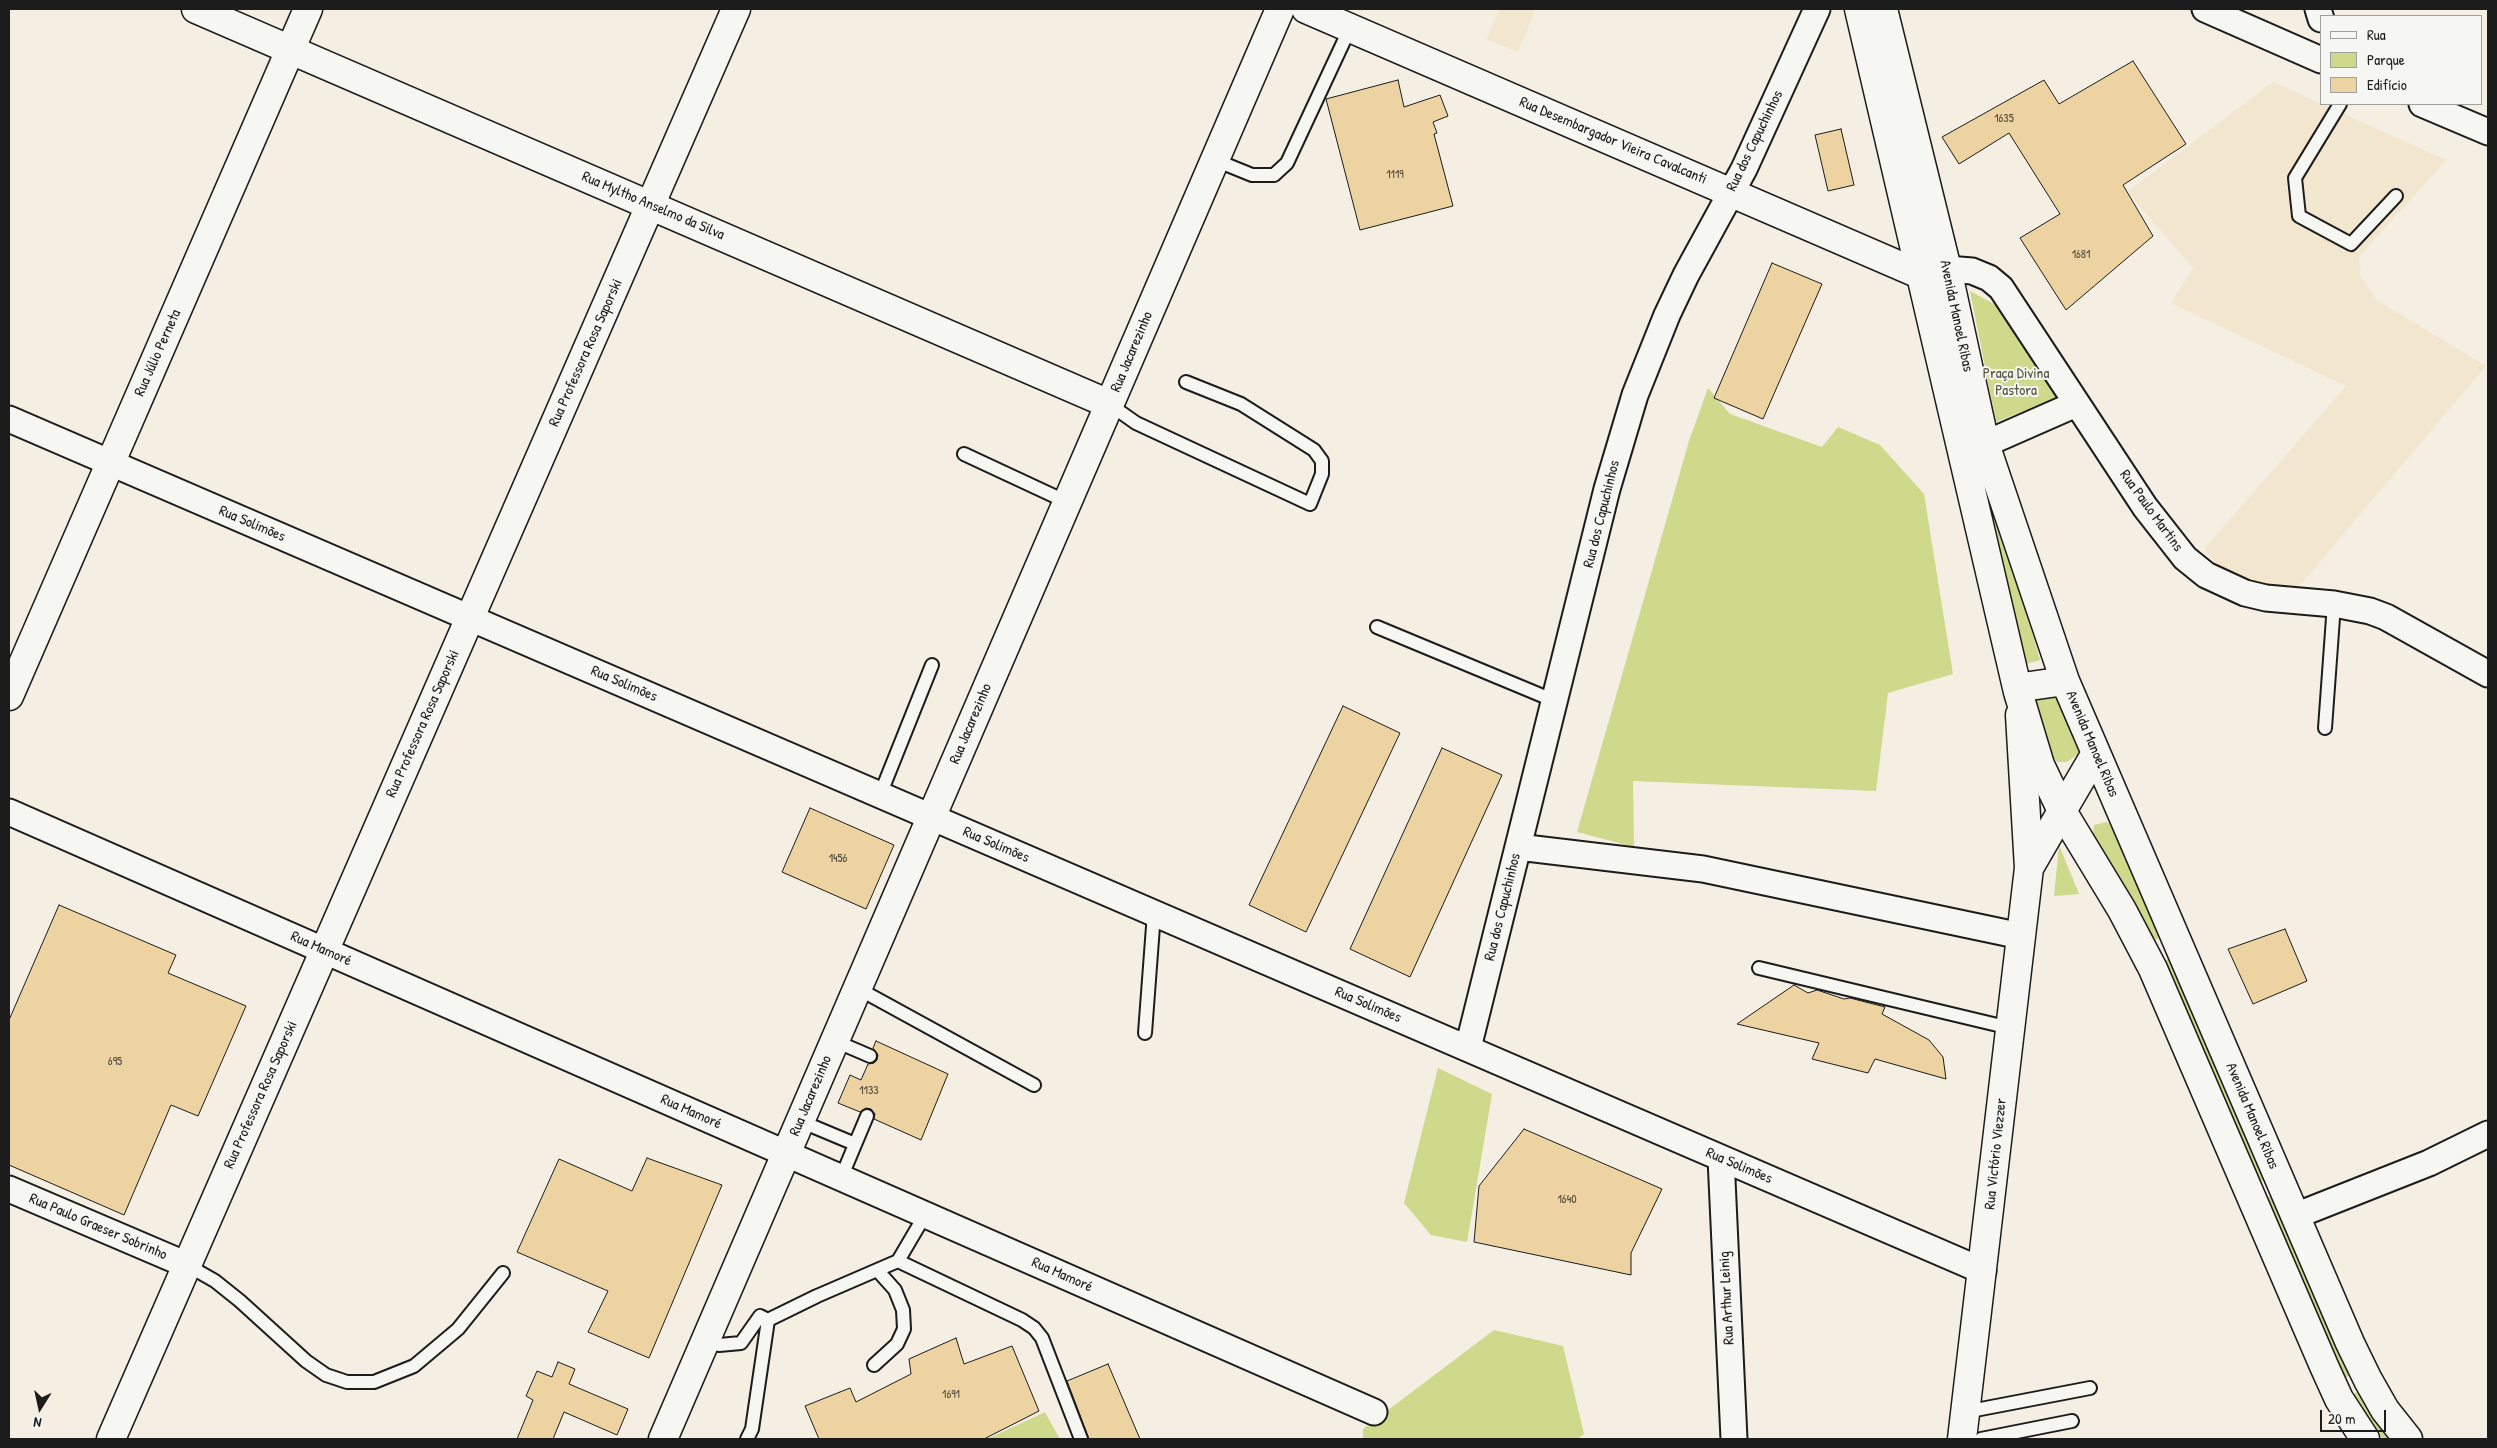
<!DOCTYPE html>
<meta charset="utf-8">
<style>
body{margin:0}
#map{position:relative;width:2497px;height:1448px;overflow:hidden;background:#f4efe2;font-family:"Patrick Hand",sans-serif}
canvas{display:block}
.frame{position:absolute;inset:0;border:10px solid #1c1c1c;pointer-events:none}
.legend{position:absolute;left:2320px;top:15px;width:162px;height:90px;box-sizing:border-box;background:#f6f6f2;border:1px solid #9f9f9c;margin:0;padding:6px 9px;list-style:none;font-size:15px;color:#1c1c1c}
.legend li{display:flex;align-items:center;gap:10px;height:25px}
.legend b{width:25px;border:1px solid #9f9f9c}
.north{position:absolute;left:15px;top:1383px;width:50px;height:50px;-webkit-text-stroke:4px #f6f6f2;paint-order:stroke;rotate:190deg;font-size:14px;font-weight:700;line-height:20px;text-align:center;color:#1c1c1c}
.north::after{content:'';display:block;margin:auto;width:18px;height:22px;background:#1c1c1c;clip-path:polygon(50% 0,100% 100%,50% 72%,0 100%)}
.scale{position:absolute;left:2320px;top:1410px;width:66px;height:22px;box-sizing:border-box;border:2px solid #1c1c1c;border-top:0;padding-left:6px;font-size:15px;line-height:18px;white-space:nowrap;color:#1c1c1c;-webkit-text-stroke:4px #f6f6f2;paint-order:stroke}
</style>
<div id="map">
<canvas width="2497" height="1448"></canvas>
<div class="frame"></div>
<ul class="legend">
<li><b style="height:6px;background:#f6f6f2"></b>Rua</li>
<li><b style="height:14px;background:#ced98c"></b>Parque</li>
<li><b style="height:14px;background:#ecd3a1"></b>Edifício</li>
</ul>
<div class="north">N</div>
<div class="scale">20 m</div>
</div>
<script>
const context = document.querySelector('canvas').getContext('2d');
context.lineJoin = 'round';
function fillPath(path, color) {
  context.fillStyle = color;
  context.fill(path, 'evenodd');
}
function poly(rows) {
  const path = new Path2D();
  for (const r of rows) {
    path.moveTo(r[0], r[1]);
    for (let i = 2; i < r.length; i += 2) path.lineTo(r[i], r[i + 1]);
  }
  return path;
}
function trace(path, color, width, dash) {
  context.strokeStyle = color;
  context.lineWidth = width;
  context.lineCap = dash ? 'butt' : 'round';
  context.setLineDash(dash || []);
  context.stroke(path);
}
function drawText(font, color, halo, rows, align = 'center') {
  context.font = font + ' "Patrick Hand",sans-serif';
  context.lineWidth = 4;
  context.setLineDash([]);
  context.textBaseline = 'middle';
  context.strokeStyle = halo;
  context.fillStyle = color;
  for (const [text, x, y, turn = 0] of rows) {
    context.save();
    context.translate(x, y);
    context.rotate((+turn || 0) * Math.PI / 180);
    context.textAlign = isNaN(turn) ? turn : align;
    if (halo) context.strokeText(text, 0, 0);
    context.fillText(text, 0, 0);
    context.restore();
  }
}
const built = poly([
 [1499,9,1536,9,1518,52,1487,39],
 [2273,82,2446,160,2359,257,2361,277,2378,301,2486,366,2296,590,2281,591,2225,576,2204,549,2346,386,2171,303,2193,268,2127,192]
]);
const green = poly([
 [1970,291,1996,305,2002,312,2058,397,1996,422],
 [1952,346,2040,660,2023,665],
 [1708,388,1730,414,1822,447,1838,427,1880,445,1924,494,1953,674,1888,693,1876,791,1633,781,1634,847,1577,832,1689,441],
 [2055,695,2079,747,2078,754,2067,762,2058,762,2050,756,2031,702,2035,696],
 [2107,822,2115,829,2159,932,2158,939,2154,940,2149,938,2093,835,2094,825],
 [2059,845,2079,894,2054,896],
 [2167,959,2172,960,2266,1180,2258,1181,2164,964],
 [1438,1068,1492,1094,1467,1242,1431,1235,1404,1203],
 [2271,1195,2276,1197,2351,1372,2348,1377,2342,1376,2267,1198],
 [1494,1330,1563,1346,1584,1434,1577,1439,1363,1439,1363,1429],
 [2356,1392,2362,1394,2394,1439,2383,1439,2353,1396],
 [1045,1412,1060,1439,987,1439]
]);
const building = poly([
 [2133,61,2186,144,2123,185,2153,236,2066,310,2020,238,2060,214,2009,133,1959,164,1942,137,2044,80,2059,104,2133,61],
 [1398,80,1404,107,1440,95,1448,116,1433,122,1437,133,1434,134,1453,206,1360,230,1326,99,1398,80],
 [1841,129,1854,185,1828,191,1815,135,1841,129],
 [1772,263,1822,284,1763,419,1714,398,1772,263],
 [1343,706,1400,733,1306,932,1249,905,1343,706],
 [1442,748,1502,775,1410,977,1350,949,1442,748],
 [810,808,894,845,866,909,782,872,810,808],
 [59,905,176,955,168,973,246,1006,198,1116,171,1105,124,1215,9,1165,9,1020,59,905],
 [2285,929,2307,981,2253,1004,2228,949,2285,929],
 [1794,985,1808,993,1817,990,1844,999,1850,998,1885,1007,1882,1014,1929,1040,1943,1057,1946,1079,1875,1059,1868,1073,1812,1059,1819,1043,1737,1024,1794,985],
 [876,1041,948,1074,921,1140,874,1119,875,1114,871,1109,866,1108,860,1112,838,1103,850,1075,861,1080,868,1064,874,1063,877,1060,878,1055,873,1048,876,1041],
 [1524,1129,1662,1189,1631,1253,1631,1275,1474,1242,1479,1186,1524,1129],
 [647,1158,722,1185,649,1358,588,1332,608,1291,517,1252,559,1159,632,1191,647,1158],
 [956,1338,964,1364,1012,1346,1039,1411,984,1439,819,1439,805,1406,850,1388,856,1402,911,1374,909,1359,956,1338],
 [558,1362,575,1369,569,1384,628,1409,617,1435,564,1412,553,1439,517,1439,533,1400,526,1396,537,1371,552,1377,558,1362],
 [1108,1364,1140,1439,1089,1439,1067,1381,1108,1364]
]);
const lane = poly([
 [2340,104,2295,178,2299,216,2351,244,2396,196],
 [1215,160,1252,175,1274,175,1287,163,1350,28],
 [1109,404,1136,423,1310,504,1322,474,1322,461,1314,450,1241,404,1186,382],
 [964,454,1067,502],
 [1377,627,1555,701],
 [2325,728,2334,604],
 [880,795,932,665],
 [1759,968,2010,1028],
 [857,988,1034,1085],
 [1145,1033,1154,913],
 [835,1041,870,1056],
 [800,1121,855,1144],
 [841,1178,867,1116],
 [925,1215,898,1261,1022,1320,1034,1328,1042,1338,1081,1439],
 [187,1265,215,1281,240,1301,306,1361,326,1375,347,1382,374,1382,414,1366,458,1329,503,1273],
 [705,1342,719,1345,741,1343,760,1316,768,1320,817,1296,898,1261],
 [874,1365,897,1344,904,1329,903,1310,895,1290,878,1271],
 [1965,1412,2090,1388],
 [747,1439,752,1429,768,1320],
 [1981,1439,2072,1421]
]);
const street = poly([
 [2205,9,2321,60],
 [2318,9,2321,19],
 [2422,104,2488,132],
 [1947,269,1972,271,1989,278,2001,288,2145,507,2185,558,2206,575,2245,593,2266,598,2334,604,2370,611,2386,617,2488,674],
 [9,419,1983,1271],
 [1985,444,2076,404],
 [9,812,1374,1412],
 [1518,847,1703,869,2021,936],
 [1468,1048,1607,489,1635,395,1667,315,1686,275,1744,169,1817,9],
 [1721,1158,1734,1439],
 [9,1189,187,1265],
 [2295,1216,2429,1163,2488,1134]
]);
const secondary = poly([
 [196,9,1109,404],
 [1306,9,1919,274,1940,271],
 [9,696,308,9],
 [2029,868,2062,811],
 [111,1439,736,9],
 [663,1439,1280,9],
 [1962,1439,2029,868,2020,715]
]);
const primary = poly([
 [1859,9,2018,692,2040,765,2062,811,2122,910,2153,969,2324,1366,2339,1399,2365,1439],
 [1883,9,1947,269,1985,444,2065,681,2350,1343,2368,1380,2385,1410,2408,1439],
 [2018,692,2030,686,2065,681],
 [2062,811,2096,753]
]);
const numberNames = [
 ["1635",2004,119],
 ["1119",1395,175],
 ["1681",2081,255],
 ["1456",838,859],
 ["695",115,1062],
 ["1133",869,1091],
 ["1640",1567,1200],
 ["1691",951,1395]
];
const streetNames = [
 ["Rua Desembargador Vieira Cavalcanti",1613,141,23],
 ["Rua dos Capuchinhos",1755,141,-64],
 ["Rua Myltho Anselmo da Silva",653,206,23],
 ["Avenida Manoel Ribas",1956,316,78],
 ["Rua Jacarezinho",1132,352,-67],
 ["Rua Júlio Perneta",158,353,-66],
 ["Rua Professora Rosa Saporski",586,353,-66],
 ["Rua Paulo Martins",2151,511,54],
 ["Rua dos Capuchinhos",1602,514,-76],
 ["Rua Solimões",252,524,23],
 ["Rua Solimões",624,684,23],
 ["Rua Professora Rosa Saporski",423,724,-66],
 ["Rua Jacarezinho",971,724,-67],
 ["Avenida Manoel Ribas",2092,744,67],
 ["Rua Solimões",996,845,23],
 ["Rua dos Capuchinhos",1503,907,-76],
 ["Rua Mamoré",321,949,24],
 ["Rua Solimões",1368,1005,23],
 ["Rua Professora Rosa Saporski",261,1095,-66],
 ["Rua Jacarezinho",811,1096,-67],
 ["Rua Mamoré",691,1112,24],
 ["Avenida Manoel Ribas",2252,1116,67],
 ["Rua Victório Viezzer",1996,1154,-84],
 ["Rua Solimões",1739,1166,23],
 ["Rua Paulo Graeser Sobrinho",98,1227,23],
 ["Rua Mamoré",1062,1275,24],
 ["Rua Arthur Leinig",1727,1298,-93]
];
const parkNames = [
 ["Praça Divina",2016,374],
 ["Pastora",2016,391]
];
fillPath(built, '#f2e7ce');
fillPath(green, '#ced98c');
fillPath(building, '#ecd3a1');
trace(building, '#1c1c1c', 1);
trace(lane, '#1c1c1c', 16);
trace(street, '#1c1c1c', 29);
trace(secondary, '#1c1c1c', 31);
trace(primary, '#1c1c1c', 31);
trace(lane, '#f6f6f2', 12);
trace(street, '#f6f6f2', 25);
trace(secondary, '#f6f6f2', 28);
trace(primary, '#f6f6f2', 28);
drawText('12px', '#504a3d', null, numberNames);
drawText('15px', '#1c1c1c', '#f6f6f2', streetNames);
drawText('15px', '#51553e', '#f6f6f2', parkNames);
</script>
